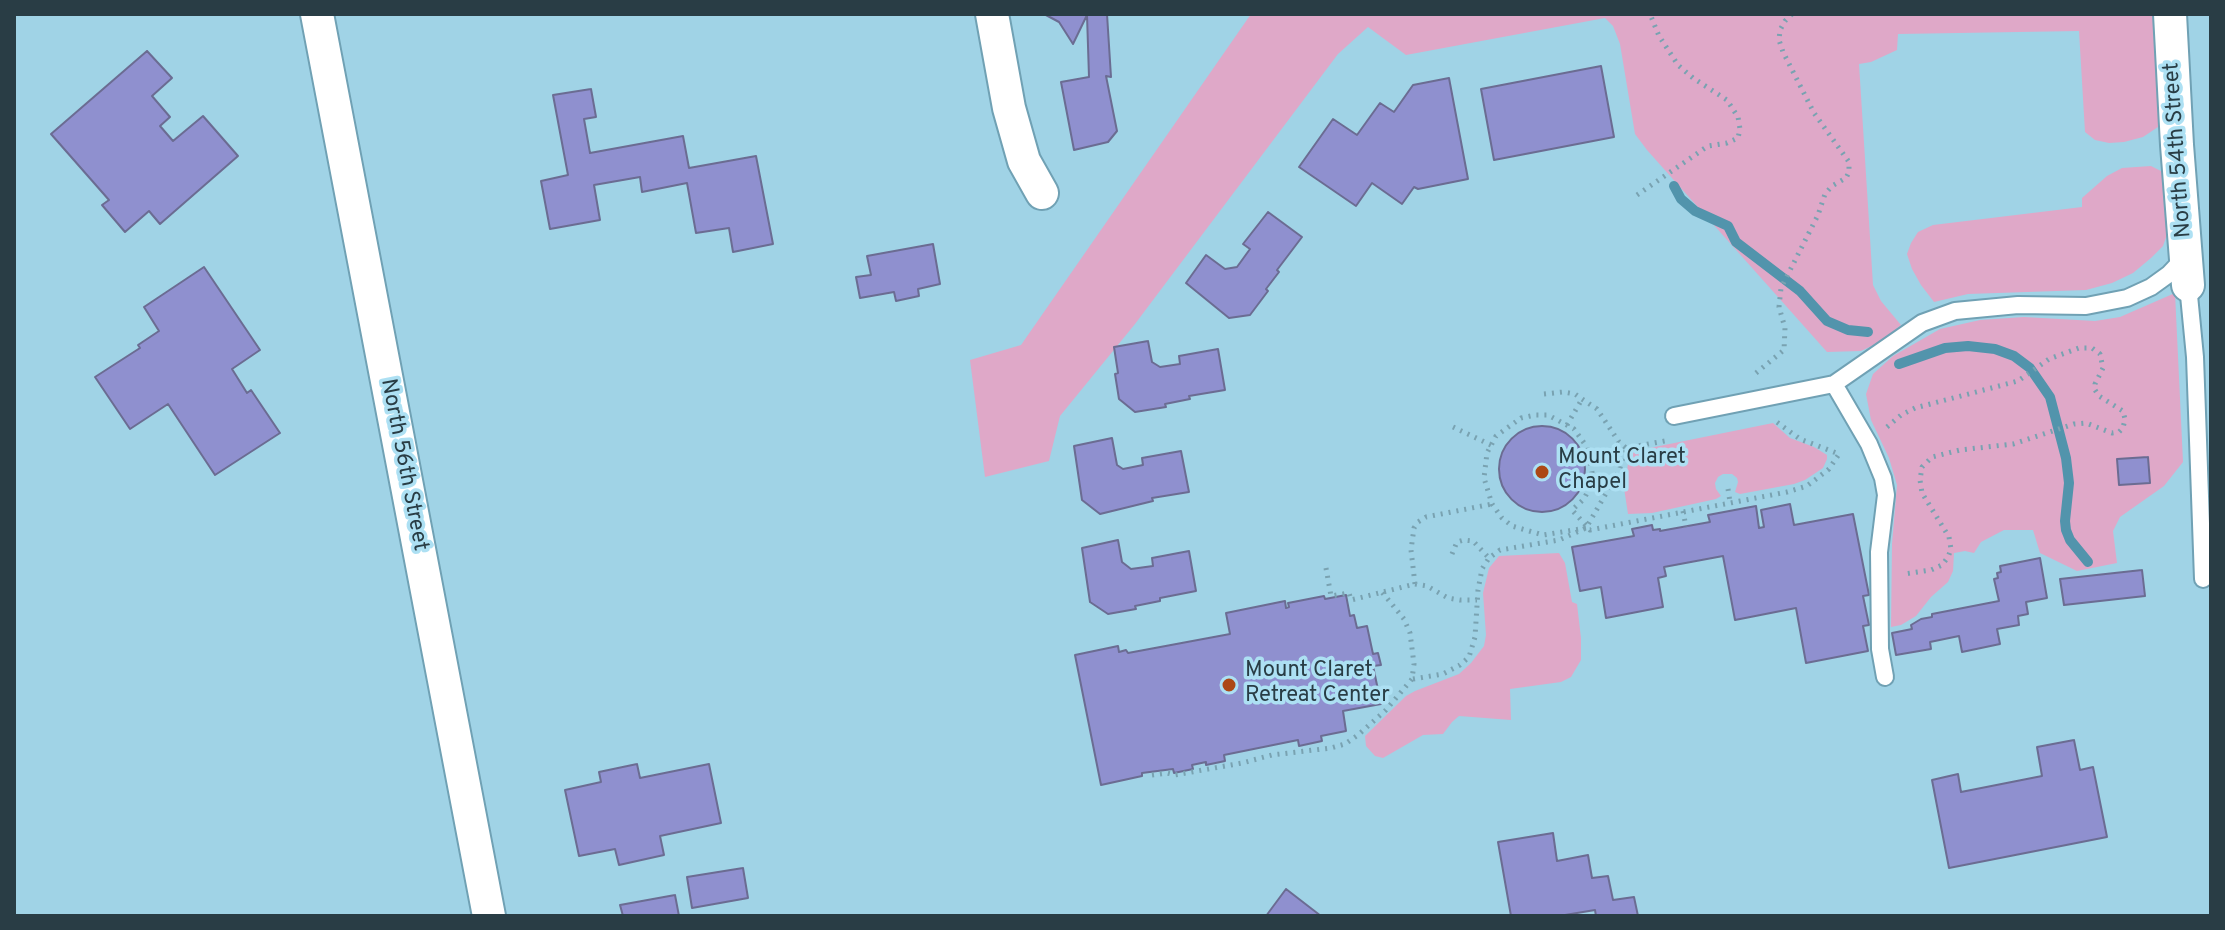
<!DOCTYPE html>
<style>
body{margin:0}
#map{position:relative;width:2225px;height:930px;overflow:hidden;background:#a0d3e6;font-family:Overpass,sans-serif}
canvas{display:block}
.frame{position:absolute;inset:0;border:16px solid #293d45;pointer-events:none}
</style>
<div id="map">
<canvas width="2225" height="930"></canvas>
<div class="frame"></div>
</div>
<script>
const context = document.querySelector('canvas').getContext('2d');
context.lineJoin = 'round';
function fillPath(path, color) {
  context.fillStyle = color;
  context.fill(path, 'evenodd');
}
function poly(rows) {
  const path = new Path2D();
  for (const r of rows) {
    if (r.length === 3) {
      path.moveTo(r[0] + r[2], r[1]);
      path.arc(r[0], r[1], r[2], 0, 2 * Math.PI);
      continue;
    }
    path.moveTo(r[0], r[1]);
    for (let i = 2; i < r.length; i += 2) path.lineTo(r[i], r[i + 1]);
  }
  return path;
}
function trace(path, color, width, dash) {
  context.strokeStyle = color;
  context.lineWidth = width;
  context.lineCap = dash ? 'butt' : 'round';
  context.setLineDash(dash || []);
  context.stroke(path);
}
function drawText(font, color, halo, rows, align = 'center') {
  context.font = font + ' Overpass,sans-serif';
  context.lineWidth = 7;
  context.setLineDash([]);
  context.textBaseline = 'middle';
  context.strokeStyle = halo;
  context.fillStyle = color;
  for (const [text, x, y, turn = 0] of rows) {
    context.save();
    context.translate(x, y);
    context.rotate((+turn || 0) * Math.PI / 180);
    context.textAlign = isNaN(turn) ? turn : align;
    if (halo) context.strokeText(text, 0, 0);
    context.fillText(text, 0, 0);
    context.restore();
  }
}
const green = poly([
 [1251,14,2154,14,2164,123,2143,137,2124,142,2109,143,2095,140,2085,132,2079,31,1898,34,1897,50,1871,62,1859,64,1873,285,1881,301,1901,325,1880,342,1861,351,1827,352,1647,150,1635,134,1620,44,1613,26,1605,18,1406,55,1368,27,1338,54,1135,324,1060,416,1049,461,985,477,970,360,1021,345],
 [2151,166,2165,173,2170,226,2163,246,2151,258,2133,273,2112,283,2086,290,1968,294,1934,302,1921,285,1912,269,1907,254,1911,243,1918,232,1933,225,2082,207,2082,198,2107,176,2122,168],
 [2175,293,2183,462,2164,486,2120,517,2113,531,2117,563,2077,571,2040,553,2033,530,2004,530,1981,542,1974,553,1965,551,1954,553,1953,571,1948,582,1931,597,1916,616,1901,625,1891,627,1892,544,1897,485,1889,458,1871,420,1866,394,1873,374,1893,356,1940,329,1980,320,2024,317,2095,321,2120,317],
 [1773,423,1790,438,1814,447,1827,455,1827,459,1823,468,1805,480,1794,484,1740,494,1735,492,1738,482,1737,478,1732,474,1723,474,1718,477,1715,483,1716,489,1721,496,1716,499,1652,513,1628,514,1624,488,1630,452],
 [1559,553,1565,563,1572,602,1577,604,1581,638,1581,660,1571,677,1561,682,1510,689,1511,720,1459,716,1452,722,1443,734,1423,735,1383,758,1375,756,1366,746,1365,736,1406,696,1415,691,1459,674,1471,663,1484,646,1486,635,1483,593,1489,568,1499,556]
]);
const stream = poly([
 [1674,186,1681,199,1695,211,1728,226,1736,242,1800,291,1827,321,1848,330,1868,332],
 [1899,364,1945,348,1968,346,1995,349,2014,356,2030,368,2050,397,2066,458,2069,483,2065,521,2066,530,2070,540,2088,562]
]);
const building = poly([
 [1044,14,1107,14,1111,77,1106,76,1117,131,1108,142,1074,150,1061,82,1089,77,1087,15,1073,44,1059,22,1044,14],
 [147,51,172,78,152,96,170,117,160,126,173,141,203,116,238,156,160,224,149,211,125,232,102,205,109,200,51,134,147,51],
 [1601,66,1614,137,1494,160,1481,89,1601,66],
 [1449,78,1468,179,1418,189,1414,187,1402,204,1372,183,1356,206,1299,167,1333,119,1357,135,1380,103,1394,112,1413,85,1449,78],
 [591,89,596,117,584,119,590,153,683,136,689,168,756,156,773,244,733,252,729,228,696,233,687,183,642,192,640,177,594,185,600,220,550,229,541,181,568,175,553,95,591,89],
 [1268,212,1302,237,1277,270,1279,272,1266,289,1268,291,1250,315,1229,318,1186,283,1206,255,1225,269,1237,267,1250,249,1243,244,1268,212],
 [933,244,940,284,918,289,919,296,896,301,894,292,860,298,856,277,871,275,867,256,933,244],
 [204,267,260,350,232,369,247,393,251,390,280,433,215,475,168,404,130,429,95,377,140,348,138,345,159,331,144,307,204,267],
 [1148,341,1152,362,1160,367,1180,364,1179,356,1218,349,1225,390,1189,396,1190,399,1165,404,1166,407,1135,412,1119,399,1115,374,1118,373,1114,347,1148,341],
 [1542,469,43],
 [1112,438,1117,465,1123,469,1143,465,1142,458,1181,451,1189,492,1152,498,1153,501,1100,514,1082,500,1074,446,1112,438],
 [2148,457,2150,483,2119,485,2117,459,2148,457],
 [1790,504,1794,525,1853,514,1869,595,1863,596,1869,625,1863,626,1868,651,1806,663,1796,608,1735,620,1723,556,1664,567,1666,576,1658,578,1663,607,1606,618,1601,587,1580,591,1572,547,1634,536,1632,529,1652,525,1653,530,1660,529,1660,531,1710,522,1708,515,1756,506,1759,528,1764,527,1761,510,1790,504],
 [1118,540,1122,562,1131,569,1153,566,1152,558,1189,551,1196,591,1160,598,1160,601,1135,606,1136,609,1108,614,1090,602,1082,548,1118,540],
 [2040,558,2047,598,2026,602,2028,614,2018,616,2019,625,1997,629,2000,644,1962,652,1959,636,1930,642,1931,649,1896,655,1892,633,1912,629,1911,625,1921,619,1932,617,1932,614,1999,601,1994,579,1998,578,1997,573,2001,572,2000,566,2040,558],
 [2142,570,2145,596,2064,605,2060,579,2142,570],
 [1346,595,1350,616,1354,615,1357,628,1367,626,1373,654,1378,653,1381,665,1373,666,1381,704,1343,711,1346,731,1321,736,1322,741,1299,746,1298,740,1224,755,1225,761,1206,765,1206,762,1192,765,1193,769,1174,773,1173,769,1142,773,1142,776,1101,785,1075,655,1118,646,1119,652,1126,650,1128,653,1230,634,1226,613,1285,601,1286,608,1289,607,1288,603,1324,596,1325,599,1346,595],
 [2074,740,2080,770,2093,767,2107,837,1949,868,1932,780,1958,774,1961,792,2042,776,2037,747,2074,740],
 [637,764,640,778,709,764,721,823,660,836,664,855,619,865,615,849,579,856,565,790,601,782,599,772,637,764],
 [1553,833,1557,861,1588,855,1592,878,1608,876,1613,900,1634,897,1638,916,1596,916,1595,910,1559,916,1511,916,1498,842,1553,833],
 [743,868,748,898,692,908,687,877,743,868],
 [1286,889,1321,916,1266,916,1286,889],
 [675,895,679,916,623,916,620,905,675,895]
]);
const path = poly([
 [1637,195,1708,146,1727,143,1738,138,1740,129,1738,117,1727,100,1693,78,1678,65,1659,36,1650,14],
 [1756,373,1784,350,1785,328,1779,307,1781,288,1818,215,1825,194,1832,186,1846,178,1849,172,1849,162,1814,113,1783,52,1779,40,1780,30,1785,21,1792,14],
 [1544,394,1563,392,1575,394,1582,399,1597,409,1619,442,1626,448,1670,440],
 [1567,425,1582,399],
 [1453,427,1491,445],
 [1887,427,1901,415,1915,408,2018,381,2049,359,2079,348,2092,348,2100,354,2103,368,2095,384,2095,390,2099,396,2123,411,2125,419,2123,428,2119,432,2112,433,2086,423,2074,424,2013,444,1960,450,1932,457,1922,467,1920,480,1922,493,1949,537,1951,549,1948,557,1942,565,1931,570,1904,574],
 [1728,489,1730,502],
 [1683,511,1686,527],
 [1586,528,1543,535,1512,526,1502,518,1492,504,1484,478,1487,453,1496,436,1521,418,1535,415,1548,415,1574,429,1587,447,1592,472,1590,487,1584,499,1572,510,1590,530,1787,492,1807,486,1829,469,1839,454,1800,439,1774,420],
 [1452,554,1457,542,1464,540,1473,541,1489,558],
 [1326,568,1331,596,1349,593,1351,600,1415,584,1411,550,1414,528,1418,522,1426,517,1492,504],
 [1415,584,1427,586,1448,598,1460,600,1477,600],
 [1413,679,1443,674,1460,665,1469,657,1475,637,1478,590,1482,569,1489,558,1500,550,1559,540,1586,528,1619,471,1626,448],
 [1152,775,1167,773,1175,775,1242,763,1272,755,1331,748,1345,744,1358,735,1386,710,1412,679,1414,664,1410,633,1404,619,1382,592]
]);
const service = poly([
 [2188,285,2195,357,2203,579],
 [1834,384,1869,444,1883,478,1886,495,1879,552,1880,649,1885,677],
 [1674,416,1834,384,1922,323,1955,311,2018,305,2086,306,2127,298,2151,287,2169,274,2185,257]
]);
const minor = poly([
 [317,14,489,916],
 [992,14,1009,108,1024,161,1042,193],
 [2170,14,2177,145,2188,285]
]);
const markers = [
 [1542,472,8,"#ac4815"],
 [1229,685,8,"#ac4815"]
];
const streetNames = [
 ["North 54th Street",2179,150,-94],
 ["North 56th Street",403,465,79]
];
const poiNames = [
 ["Mount Claret",1558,459],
 ["Chapel",1558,484],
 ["Mount Claret",1245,672],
 ["Retreat Center",1245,697]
];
fillPath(green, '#dfa8c8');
trace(stream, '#5294ac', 10);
fillPath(building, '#8f90cf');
trace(building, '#6b6c92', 2);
trace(service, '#70a1b4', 20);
trace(minor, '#70a1b4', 36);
trace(path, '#79a2b1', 5, [2, 6]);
trace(service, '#fff', 16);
trace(minor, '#fff', 32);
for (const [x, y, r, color] of markers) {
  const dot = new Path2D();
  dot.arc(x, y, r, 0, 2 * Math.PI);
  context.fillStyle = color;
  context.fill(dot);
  trace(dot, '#ade0f3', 3);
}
drawText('22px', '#293d45', '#ade0f3', streetNames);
drawText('22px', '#293d45', '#ade0f3', poiNames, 'left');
</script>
